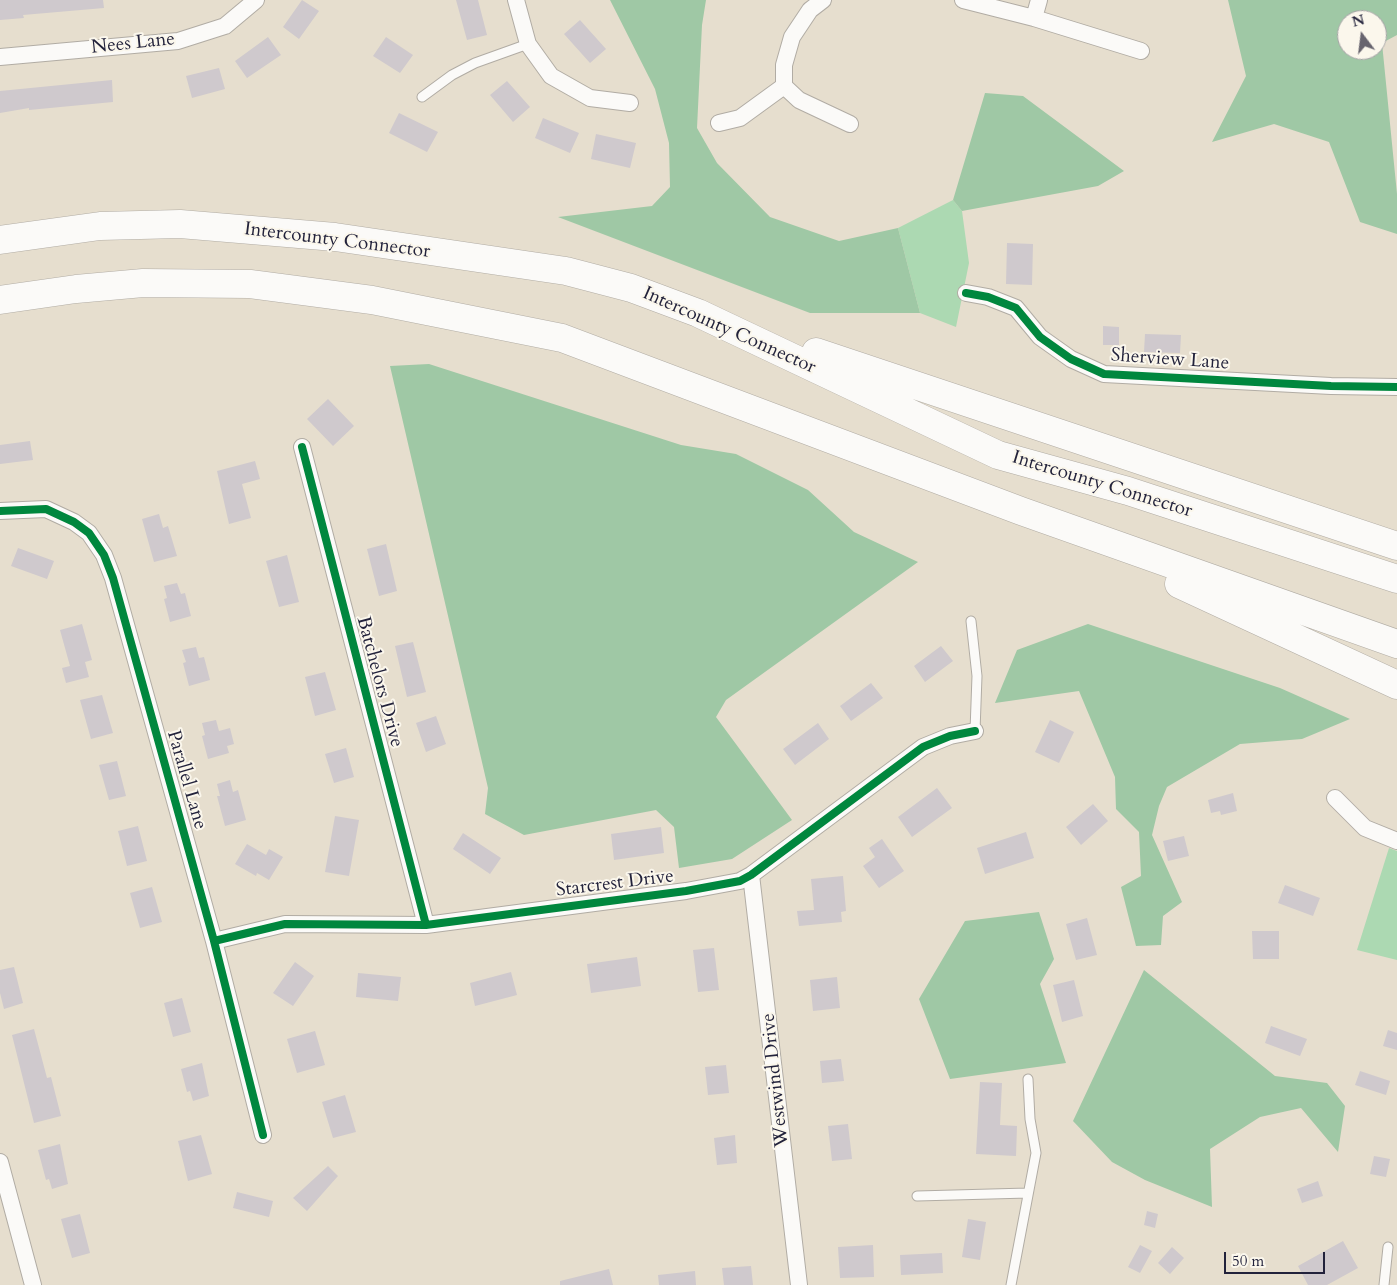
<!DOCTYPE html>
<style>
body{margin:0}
#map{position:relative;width:1397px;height:1285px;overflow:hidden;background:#e6dece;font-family:Cardo,serif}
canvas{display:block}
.north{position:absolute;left:1337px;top:10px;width:50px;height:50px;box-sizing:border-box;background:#fbf7ec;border:1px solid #a4a2a5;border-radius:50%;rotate:345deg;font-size:14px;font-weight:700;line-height:20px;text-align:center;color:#22223b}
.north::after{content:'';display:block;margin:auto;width:18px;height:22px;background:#67646e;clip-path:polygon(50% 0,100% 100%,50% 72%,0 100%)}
.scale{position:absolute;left:1224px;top:1252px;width:101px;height:22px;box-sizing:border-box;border:2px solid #22223b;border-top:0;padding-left:6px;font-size:15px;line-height:18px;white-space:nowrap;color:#22223b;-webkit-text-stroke:4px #fbf7ec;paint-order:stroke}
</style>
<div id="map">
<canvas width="1397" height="1285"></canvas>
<div class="north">N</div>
<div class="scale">50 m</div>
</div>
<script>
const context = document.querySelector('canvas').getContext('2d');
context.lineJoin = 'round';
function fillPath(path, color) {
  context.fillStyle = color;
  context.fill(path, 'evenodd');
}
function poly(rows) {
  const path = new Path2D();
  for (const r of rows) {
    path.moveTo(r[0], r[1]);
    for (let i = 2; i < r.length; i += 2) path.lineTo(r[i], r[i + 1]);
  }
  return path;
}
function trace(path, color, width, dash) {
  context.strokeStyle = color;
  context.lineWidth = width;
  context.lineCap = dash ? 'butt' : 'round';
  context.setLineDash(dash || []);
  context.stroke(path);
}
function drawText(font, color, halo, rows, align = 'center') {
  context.font = font + ' Cardo,serif';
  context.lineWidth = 4;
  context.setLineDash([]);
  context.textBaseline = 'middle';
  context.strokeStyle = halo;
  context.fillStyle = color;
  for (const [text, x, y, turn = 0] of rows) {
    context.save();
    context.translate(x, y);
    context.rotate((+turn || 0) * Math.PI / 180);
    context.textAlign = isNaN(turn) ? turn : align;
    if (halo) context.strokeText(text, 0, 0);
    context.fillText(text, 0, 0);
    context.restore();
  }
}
const green = poly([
 [953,200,962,211,969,263,956,327,920,313,898,228],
 [1389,848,1397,851,1397,960,1357,950]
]);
const forest = poly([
 [610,0,706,0,702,25,697,128,717,163,770,217,839,241,898,228,920,313,810,313,558,217,652,206,670,187,669,143,655,89],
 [1228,0,1397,0,1397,35,1382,43,1397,194,1397,234,1360,222,1329,142,1274,124,1212,142,1246,76],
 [1347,20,1377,20,1377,50,1347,50],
 [985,93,1023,96,1124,171,1098,186,962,211,953,200],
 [429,364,681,445,736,454,808,490,854,532,918,562,726,700,716,717,792,820,732,859,679,868,674,827,656,810,524,835,485,814,488,788,390,366],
 [1088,624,1280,688,1350,719,1302,739,1240,744,1167,787,1159,806,1152,835,1182,902,1163,916,1161,945,1136,946,1121,887,1141,876,1139,832,1116,809,1115,777,1079,691,995,703,1017,650],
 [1039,912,1054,959,1040,984,1066,1063,950,1079,919,999,965,921],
 [1144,970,1275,1076,1327,1083,1345,1106,1338,1152,1301,1108,1260,1117,1210,1149,1212,1207,1145,1180,1112,1162,1073,1121]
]);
const building = poly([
 [0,0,103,0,104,8,23,15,24,18,0,20],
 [302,0,319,11,299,39,283,27],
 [456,0,478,0,487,35,467,40],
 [580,20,606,49,590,63,564,34],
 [268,37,281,55,247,78,235,61],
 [386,37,413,55,400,73,373,56],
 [219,68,225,89,192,98,186,76],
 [112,80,113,102,29,110,29,108,0,113,0,91],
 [507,81,530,107,513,122,490,95],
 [399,113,438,132,427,152,389,133],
 [543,118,579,133,570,153,535,138],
 [596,134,636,143,630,168,591,159],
 [1007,243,1033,244,1032,285,1006,284],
 [1103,326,1119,327,1119,345,1103,345],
 [1145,334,1181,335,1180,353,1144,352],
 [328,399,354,426,333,446,307,419],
 [30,441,33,460,0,464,0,445],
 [255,461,260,479,242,484,251,518,229,524,217,471],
 [159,514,163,528,168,526,177,556,154,562,142,519],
 [386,544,397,591,379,596,367,549],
 [18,548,54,561,47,579,11,566],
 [287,555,299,602,279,607,266,561],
 [177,583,181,594,185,593,191,616,170,622,164,599,167,598,164,586],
 [82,624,92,660,85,662,89,677,66,683,62,668,70,666,60,630],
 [413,642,426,692,407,697,395,646],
 [941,646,953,661,925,682,914,666],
 [196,647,199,658,204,657,210,680,189,686,183,663,186,662,182,650],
 [325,672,336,710,315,716,305,677],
 [871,683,883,698,851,721,840,706],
 [102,695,113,733,91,739,80,700],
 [436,716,446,744,426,752,416,723],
 [216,720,219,731,230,728,234,744,227,746,229,753,208,759,202,736,205,735,202,723],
 [1050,720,1074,732,1059,763,1035,752],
 [818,723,829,739,795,765,783,749],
 [346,748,354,777,334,783,325,754],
 [117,761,126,796,109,800,99,765],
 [230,780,233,792,238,790,246,820,225,826,217,796,220,796,217,784],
 [937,788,952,808,912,837,898,817],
 [1233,793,1237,811,1221,815,1220,811,1211,813,1208,800],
 [1093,804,1108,821,1081,845,1066,827],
 [335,816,359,820,349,876,325,872],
 [138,826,147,861,127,866,118,831],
 [661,827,664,853,614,860,611,834],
 [1026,832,1034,858,985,874,977,848],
 [463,833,501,858,490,874,453,849],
 [1184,836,1189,856,1168,861,1163,841],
 [882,839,904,871,879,888,863,866,875,857,869,848],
 [247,844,266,855,269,849,283,857,269,880,257,873,256,876,235,864],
 [843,876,846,911,841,912,842,922,799,926,797,911,814,910,811,879],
 [1285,885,1320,898,1313,916,1278,903],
 [152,887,162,922,140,928,130,893],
 [1087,918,1097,955,1076,960,1066,924],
 [1252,931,1279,931,1279,959,1253,959],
 [714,948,719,990,698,992,693,950],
 [637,957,641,986,591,993,587,964],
 [295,962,314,976,293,1006,273,993],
 [14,967,23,1003,4,1009,0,993,0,970],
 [511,972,517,995,475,1006,470,983],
 [358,973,401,977,398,1001,356,997],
 [837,977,840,1008,813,1011,810,980],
 [1074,980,1083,1016,1062,1022,1053,985],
 [182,998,191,1032,173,1037,164,1003],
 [1271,1026,1307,1039,1300,1056,1265,1043],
 [34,1029,47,1078,51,1077,61,1116,34,1123,12,1035],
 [1388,1030,1397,1033,1397,1050,1383,1046],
 [315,1031,325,1065,297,1073,287,1039],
 [841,1059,844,1081,822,1083,820,1061],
 [202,1063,209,1096,193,1101,190,1091,187,1092,181,1069],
 [726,1065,729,1093,708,1095,705,1067],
 [1360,1071,1390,1081,1386,1095,1355,1085],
 [980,1082,1002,1083,1000,1125,1017,1126,1016,1156,976,1154],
 [345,1095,356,1132,333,1138,322,1102],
 [848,1124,852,1159,832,1161,828,1126],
 [201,1135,212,1174,188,1181,178,1141],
 [735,1135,737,1163,717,1165,714,1138],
 [60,1144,68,1184,52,1189,49,1179,46,1180,38,1150],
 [1374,1156,1390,1159,1386,1177,1370,1174],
 [328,1166,338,1176,307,1211,293,1198],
 [1318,1181,1323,1196,1302,1203,1297,1189],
 [237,1192,273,1201,269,1217,233,1208],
 [1147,1211,1158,1214,1155,1228,1144,1225],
 [80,1214,90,1253,72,1258,61,1219],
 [968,1219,986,1222,980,1260,962,1257],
 [1343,1241,1358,1268,1327,1285,1308,1285,1298,1266],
 [873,1245,874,1277,840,1278,838,1247],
 [1140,1245,1152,1251,1140,1273,1128,1267],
 [1172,1247,1184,1258,1170,1274,1158,1263],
 [942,1253,943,1273,901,1275,900,1255],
 [751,1266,753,1285,724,1285,722,1268],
 [609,1269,613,1285,560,1285,560,1281],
 [695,1271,696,1285,659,1285,658,1275]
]);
const lane = poly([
 [422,97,452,75,475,63,528,44],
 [971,621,977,676,975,731],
 [917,1196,1028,1193],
 [1011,1285,1036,1153,1030,1119,1028,1079],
 [1384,1285,1388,1247]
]);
const street = poly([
 [516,0,528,44,551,76,590,98,630,103],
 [963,0,1034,18,1141,51],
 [1034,18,1039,0],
 [0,57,178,41,225,26,256,0],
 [784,86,799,100,850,124],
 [719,123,740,118,784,86,784,65,792,37,810,10,823,0],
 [966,293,988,297,1016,308,1040,337,1071,359,1104,374,1331,386,1397,387],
 [302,447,426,925],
 [0,511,46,509,74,522,89,533,104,555,113,578,214,941,263,1135],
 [1335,798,1365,828,1397,841],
 [751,875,799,1285],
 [214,941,285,924,426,925,686,891,740,881,751,875,923,747,950,736,975,731],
 [0,1162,33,1285]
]);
const highway = poly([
 [0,240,100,226,180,224,335,237,566,271,631,288,698,313,998,455,1128,491,1397,579],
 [0,300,76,289,143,283,250,284,372,300,562,338,1021,511,1397,644],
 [816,352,1397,546],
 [1179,584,1397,685]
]);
const cycleway = poly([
 [966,293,988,297,1016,308,1040,337,1071,359,1104,374,1331,386,1397,387],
 [302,447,426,925],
 [0,511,46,509,74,522,89,533,104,555,113,578,214,941,263,1135],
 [214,941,285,924,426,925,686,891,740,881,751,875,923,747,950,736,975,731]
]);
const streetNames = [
 ["Nees Lane",133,44,-6],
 ["Intercounty Connector",337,241,7],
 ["Intercounty Connector",729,331,24],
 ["Sherview Lane",1170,360,4],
 ["Intercounty Connector",1102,485,17],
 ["Batchelors Drive",379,682,75],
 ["Parallel Lane",186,780,74],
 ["Starcrest Drive",615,884,-7],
 ["Westwind Drive",776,1080,-96]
];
fillPath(green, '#acd9b2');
fillPath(forest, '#9fc8a5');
fillPath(building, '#cfc9cd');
trace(lane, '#b1aca4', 11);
trace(street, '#b1aca4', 18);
trace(highway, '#b1aca4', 29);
trace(lane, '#fbfaf8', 9);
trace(street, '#fbfaf8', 16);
trace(highway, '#fbfaf8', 28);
trace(cycleway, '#00873e', 8);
drawText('19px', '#22223b', '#fbf7ec', streetNames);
</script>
